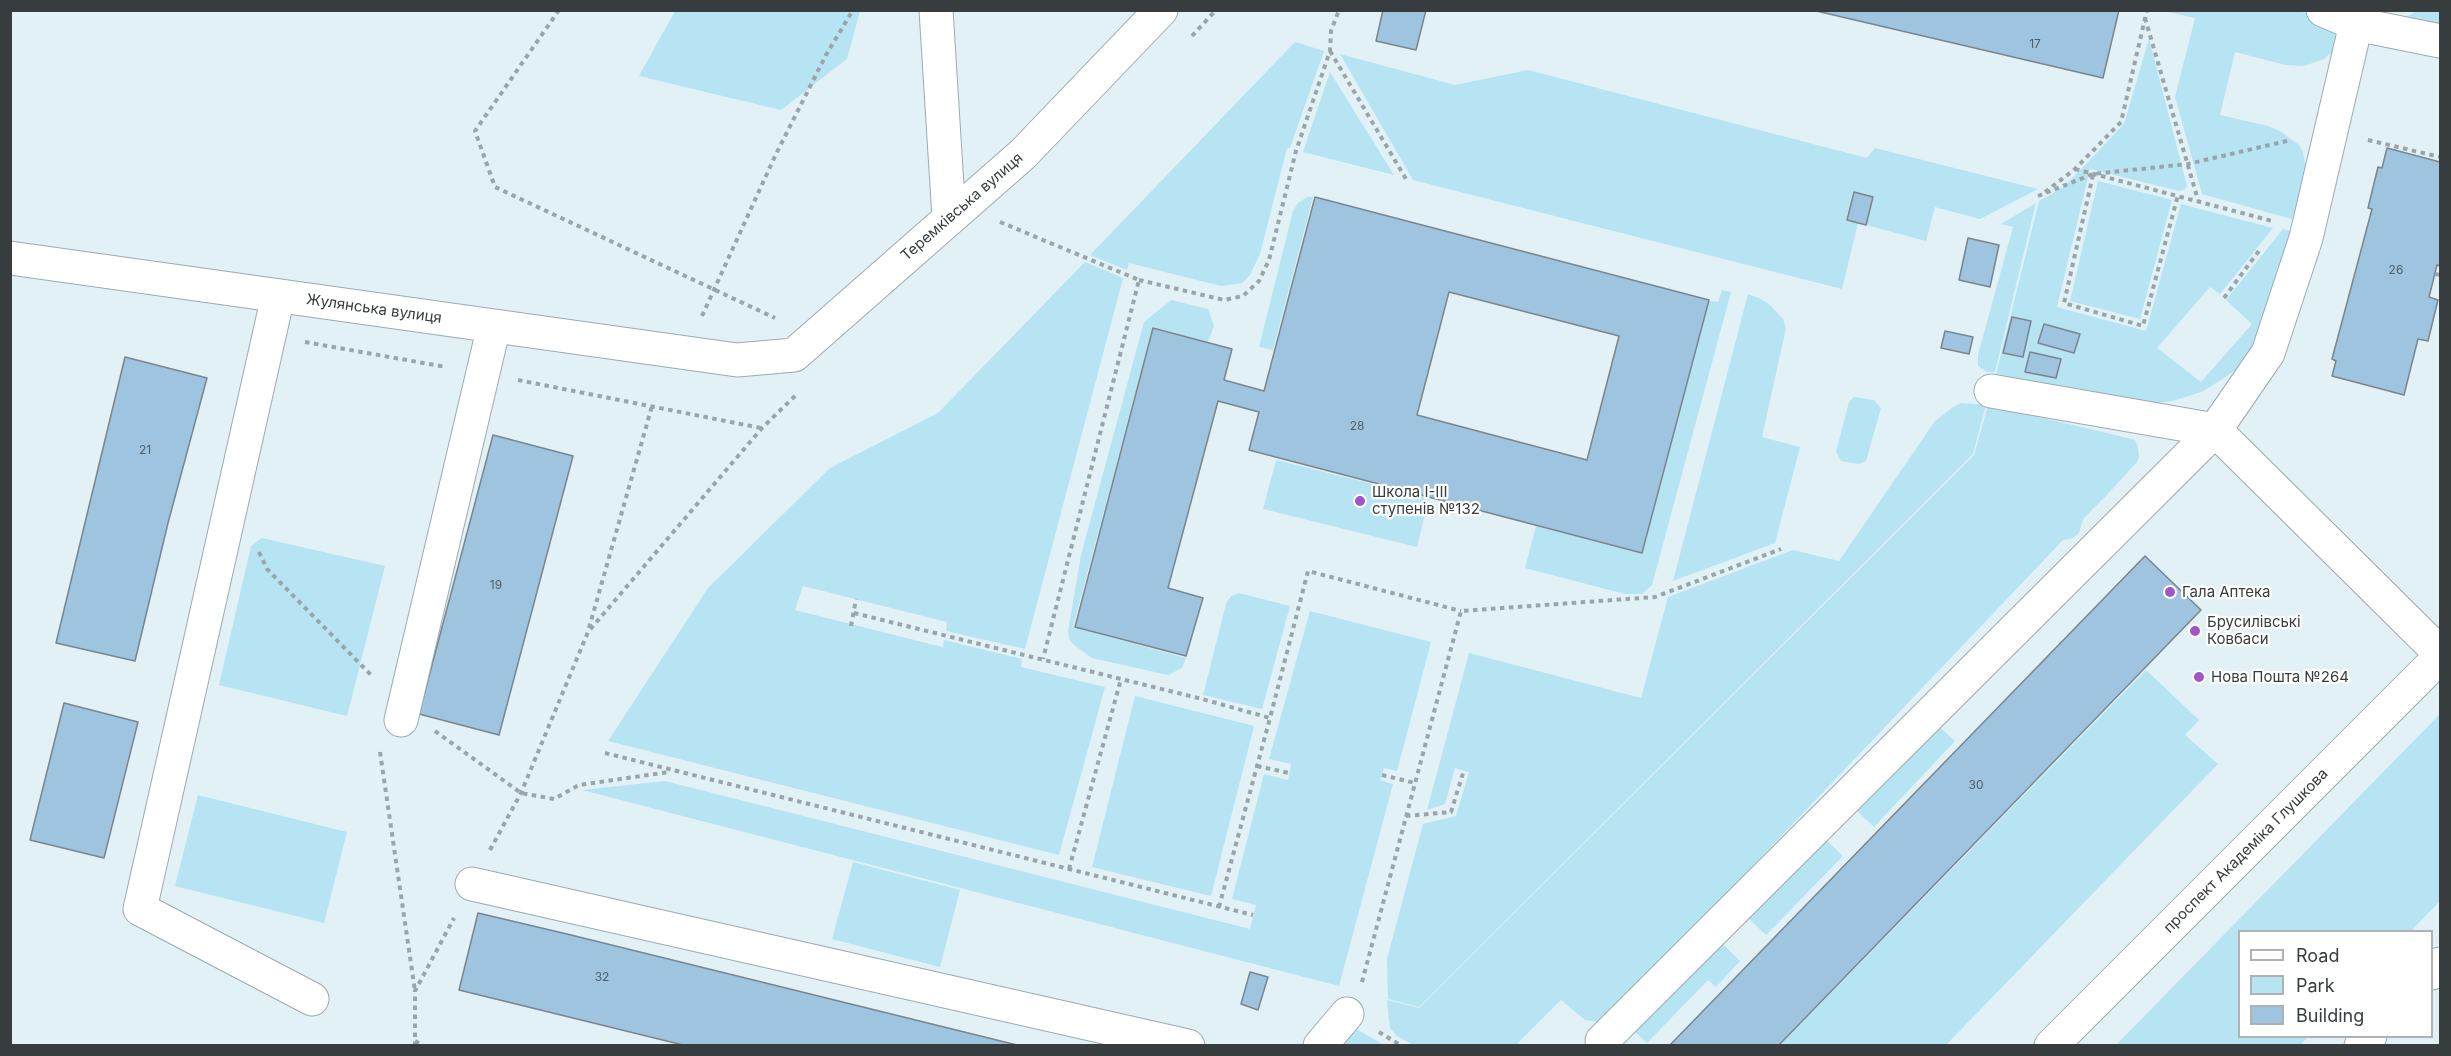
<!DOCTYPE html>
<meta charset="utf-8">
<style>
body{margin:0}
#map{position:relative;width:2451px;height:1056px;overflow:hidden;background:#e1f1f6;font-family:Inter,sans-serif}
canvas{display:block}
.frame{position:absolute;inset:0;border:12px solid #373d3f;pointer-events:none}
.legend{position:absolute;left:2238px;top:930px;width:195px;height:108px;box-sizing:border-box;background:#fff;border:2px solid #afb1b2;margin:0;padding:8px 10px;list-style:none;font-size:18px;color:#373d3f}
.legend li{display:flex;align-items:center;gap:12px;height:30px}
.legend b{width:30px;border:2px solid #afb1b2}
</style>
<div id="map">
<canvas width="2451" height="1056"></canvas>
<div class="frame"></div>
<ul class="legend">
<li><b style="height:8px;background:#fff"></b>Road</li>
<li><b style="height:16px;background:#b6e4f3"></b>Park</li>
<li><b style="height:16px;background:#9ec4df"></b>Building</li>
</ul>
</div>
<script>
const context = document.querySelector('canvas').getContext('2d');
context.lineJoin = 'round';
function fillPath(path, color) {
  context.fillStyle = color;
  context.fill(path, 'evenodd');
}
function poly(rows) {
  const path = new Path2D();
  for (const r of rows) {
    path.moveTo(r[0], r[1]);
    for (let i = 2; i < r.length; i += 2) path.lineTo(r[i], r[i + 1]);
  }
  return path;
}
function trace(path, color, width, dash) {
  context.strokeStyle = color;
  context.lineWidth = width;
  context.lineCap = dash ? 'butt' : 'round';
  context.setLineDash(dash || []);
  context.stroke(path);
}
function drawText(font, color, halo, rows, align = 'center') {
  context.font = font + ' Inter,sans-serif';
  context.lineWidth = 4.5;
  context.setLineDash([]);
  context.textBaseline = 'middle';
  context.strokeStyle = halo;
  context.fillStyle = color;
  for (const [text, x, y, turn = 0] of rows) {
    context.save();
    context.translate(x, y);
    context.rotate((+turn || 0) * Math.PI / 180);
    context.textAlign = isNaN(turn) ? turn : align;
    if (halo) context.strokeText(text, 0, 0);
    context.fillText(text, 0, 0);
    context.restore();
  }
}
const green = poly([
 [675,11,675,10,860,11,847,59,781,110,639,76],
 [2164,11,2299,11,2317,17,2335,28,2336,43,2332,52,2324,59,2304,66,2286,65,2235,52,2220,115,2268,126,2280,131,2299,145,2303,152,2306,169,2295,220,2202,194,2175,97,2195,18],
 [2417,11,2440,11,2440,30,2404,18],
 [2149,39,2187,186,2184,190,2179,191,2090,169,2057,307,2146,331,2181,204,2273,228,2220,294,2210,287,2157,348,2201,382,2252,324,2226,300,2283,229,2291,231,2265,331,2244,361,2234,371,2204,391,2173,401,2157,403,2092,397,1996,374,2039,201,2065,186,2124,124],
 [1295,42,1324,51,1290,148,1287,148,1260,254,1250,275,1242,283,1221,286,1129,263,1127,270,1090,255],
 [1340,54,1455,85,1528,70,1867,158,1875,148,2038,189,1980,219,1935,207,1926,241,1866,225,1874,197,1853,192,1846,220,1858,223,1842,289,1413,180],
 [1330,72,1394,175,1303,152],
 [2098,181,2172,200,2140,319,2070,301],
 [1307,197,1313,197,1273,350,1259,347,1293,211,1298,203],
 [2036,203,1995,372,1987,372,1978,366,1978,355,2013,227,2001,224],
 [1085,262,1123,278,1025,649,946,631,947,622,803,586,795,610,990,659,943,647,944,640,1022,659,1021,667,1105,687,1059,855,608,741,708,588,830,468,938,413],
 [1722,290,1731,292,1652,585,1642,594,1625,594,1525,568,1536,526,1643,552,1708,301,1718,302],
 [1748,294,1761,299,1770,305,1783,319,1786,328,1762,437,1800,447,1775,543,1673,581],
 [1171,300,1208,309,1214,326,1208,342,1153,327,1073,627,1186,658,1182,668,1168,675,1092,658,1074,645,1069,639,1068,631,1081,555,1144,322],
 [1854,397,1874,400,1881,408,1866,461,1858,464,1841,461,1836,452,1849,402],
 [1961,403,1986,405,1973,454,1419,1007,1388,999,1387,959,1423,824,1456,816,1469,772,1455,768,1445,804,1427,810,1469,653,1641,698,1668,597,1793,550,1839,561,1935,421,1953,407],
 [1988,405,2132,439,2135,440,2138,447,2139,457,2137,462,2105,497,2083,519,2079,533,2073,538,2063,540,1610,1016,1600,1022,1585,1020,1561,1000,1516,1045,1413,1045,1397,1036,1390,1028,1387,1000,1419,1008,1974,455],
 [1276,460,1429,498,1417,547,1263,509],
 [262,538,385,566,347,716,219,685,251,546],
 [1239,593,1290,606,1262,709,1203,695,1226,604,1231,596],
 [1310,611,1431,642,1397,771,1384,768,1380,780,1393,784,1339,986,582,790,665,781,1250,929,1256,905,1232,899,1264,774,1288,780,1291,764,1269,759],
 [2146,670,2199,720,2185,735,2218,764,1946,1045,1780,1045],
 [1135,696,1254,726,1211,896,1092,867],
 [2440,714,2440,901,2411,931,2240,932,2240,1036,2308,1037,2300,1045,2116,1045],
 [1932,720,1955,741,1874,827,1851,805],
 [198,795,347,832,324,923,175,886],
 [1820,834,1843,856,1766,935,1743,913],
 [853,862,960,890,940,967,832,939],
 [1719,940,1740,961,1716,987,1708,980,1647,1043,1631,1028],
 [1348,1024,1384,1045,1341,1046]
]);
const building = poly([
 [1383,10,1426,10,1416,50,1376,41,1383,10],
 [1812,10,2119,10,2103,78,1812,10],
 [2387,148,2440,162,2440,266,2437,265,2429,297,2438,300,2428,341,2418,339,2404,395,2332,376,2336,361,2332,359,2372,209,2368,208,2378,167,2382,168,2387,148],
 [1854,192,1873,197,1866,225,1847,220,1854,192],
 [1315,197,1709,300,1642,553,1249,450,1259,412,1218,401,1168,588,1203,598,1186,656,1075,627,1153,328,1232,349,1224,380,1264,391,1315,197],
 [1449,292,1619,336,1587,460,1417,415,1449,292],
 [1968,238,1999,245,1990,287,1959,280,1968,238],
 [2012,317,2031,321,2023,357,2003,353,2012,317],
 [2044,324,2080,334,2074,353,2038,343,2044,324],
 [1945,331,1973,337,1969,354,1941,348,1945,331],
 [2030,352,2061,359,2056,378,2025,372,2030,352],
 [125,357,207,378,168,523,135,661,56,643,125,357],
 [493,435,573,456,499,735,419,714,493,435],
 [2145,556,2201,610,1778,1046,1669,1046,2145,556],
 [64,703,138,722,104,858,30,840,64,703],
 [478,913,567,934,1021,1046,687,1046,459,990,478,913],
 [1250,972,1268,977,1258,1010,1241,1004,1250,972]
]);
const path = poly([
 [559,10,475,131,495,187,775,318],
 [2145,18,2198,200],
 [1192,36,1216,10],
 [1330,51,1406,179],
 [2368,140,2440,157],
 [2075,169,2272,221],
 [2093,175,2064,303,2143,326,2178,195],
 [2045,192,2075,169,2121,122,2147,10],
 [2038,196,2093,174,2188,164,2291,140],
 [1000,222,1139,280,1043,659],
 [2435,274,2440,275],
 [1139,280,1224,300,1243,296,1259,281,1269,260,1296,151,1330,51,1331,31,1339,10],
 [2224,298,2261,248],
 [702,316,776,154,826,55,853,10],
 [305,342,446,367],
 [518,380,761,428],
 [259,552,267,569,373,677],
 [854,613,1202,699,1270,718,1308,571,1461,611],
 [851,626,856,599],
 [589,628,652,406],
 [435,731,521,793,554,799,579,785,669,772],
 [380,752,415,991],
 [605,753,1253,915],
 [1257,766,1289,773],
 [1382,775,1415,783],
 [1406,816,1451,812,1464,770],
 [490,850,521,793,588,632,762,428,797,394],
 [1069,869,1121,679],
 [1219,907,1270,718],
 [1362,982,1461,611,1655,597,1781,549],
 [1379,1032,1402,1046],
 [415,1041,424,1046],
 [415,1046,415,991,454,918]
]);
const minor = poly([
 [936,10,949,218],
 [2323,10,2356,24,2440,41],
 [10,258,737,360,794,355,1023,154,1161,10],
 [278,296,140,909,312,999],
 [1991,391,2215,430,2268,353,2306,238,2356,24],
 [401,720,494,326],
 [472,884,1188,1046],
 [1602,1041,2215,430,2440,653],
 [1320,1046,1347,1014],
 [2051,1046,2440,657]
]);
const highway = poly([
 [2432,973,2440,964],
 [2361,1046,2370,1036]
]);
const markers = [
 [1360,501,6,"#9f55c9"],
 [2170,592,6,"#9f55c9"],
 [2195,631,6,"#9f55c9"],
 [2199,677,6,"#9f55c9"]
];
const numberNames = [
 ["17",2035,44],
 ["26",2396,270],
 ["28",1357,426],
 ["21",145,450],
 ["19",496,585],
 ["30",1976,785],
 ["32",602,977]
];
const streetNames = [
 ["Теремківська вулиця",962,207,-41],
 ["Жулянська вулиця",374,309,8],
 ["проспект Академіка Глушкова",2246,851,-45]
];
const poiNames = [
 ["Школа І-ІІІ",1372,492],
 ["ступенів №132",1372,509],
 ["Гала Аптека",2182,592],
 ["Брусилівські",2207,622],
 ["Ковбаси",2207,639],
 ["Нова Пошта №264",2211,677]
];
fillPath(green, '#b6e4f3');
fillPath(building, '#9ec4df');
trace(building, '#7a858d', 1.5);
trace(minor, '#9cabb0', 35);
trace(highway, '#9cabb0', 35);
trace(path, '#99a5a9', 4, [4.5, 4.5]);
trace(minor, '#fff', 33);
trace(highway, '#fff', 33);
for (const [x, y, r, color] of markers) {
  const dot = new Path2D();
  dot.arc(x, y, r, 0, 2 * Math.PI);
  context.fillStyle = color;
  context.fill(dot);
  trace(dot, '#fff', 2);
}
drawText('12px', '#515f67', null, numberNames);
drawText('15px', '#373d3f', '#fff', streetNames);
drawText('15px', '#373d3f', '#fff', poiNames, 'left');
</script>
